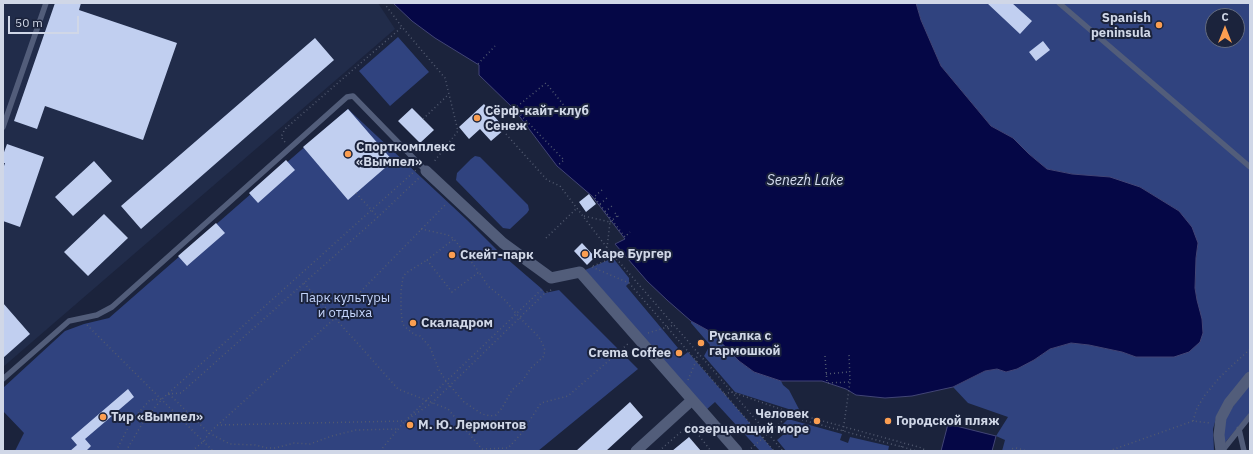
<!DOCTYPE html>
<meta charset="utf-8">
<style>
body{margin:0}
#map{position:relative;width:1253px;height:454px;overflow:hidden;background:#1b233c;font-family:"IBM Plex Sans",sans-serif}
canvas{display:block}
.frame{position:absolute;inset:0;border:4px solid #d0d7e7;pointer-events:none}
.north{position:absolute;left:1205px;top:8px;width:40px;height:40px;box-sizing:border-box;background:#1b233c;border:1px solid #636b80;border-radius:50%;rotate:0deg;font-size:11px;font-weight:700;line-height:16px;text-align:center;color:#d0d7e7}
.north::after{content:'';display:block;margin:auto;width:14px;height:18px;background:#fb9e51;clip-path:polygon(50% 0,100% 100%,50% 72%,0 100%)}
.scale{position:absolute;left:8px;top:16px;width:71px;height:18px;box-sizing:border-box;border:2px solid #d0d7e7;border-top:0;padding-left:5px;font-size:12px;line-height:14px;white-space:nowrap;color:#d0d7e7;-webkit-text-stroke:3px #1b233c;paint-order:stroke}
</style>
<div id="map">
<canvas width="1253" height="454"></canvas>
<div class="frame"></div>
<div class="north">С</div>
<div class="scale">50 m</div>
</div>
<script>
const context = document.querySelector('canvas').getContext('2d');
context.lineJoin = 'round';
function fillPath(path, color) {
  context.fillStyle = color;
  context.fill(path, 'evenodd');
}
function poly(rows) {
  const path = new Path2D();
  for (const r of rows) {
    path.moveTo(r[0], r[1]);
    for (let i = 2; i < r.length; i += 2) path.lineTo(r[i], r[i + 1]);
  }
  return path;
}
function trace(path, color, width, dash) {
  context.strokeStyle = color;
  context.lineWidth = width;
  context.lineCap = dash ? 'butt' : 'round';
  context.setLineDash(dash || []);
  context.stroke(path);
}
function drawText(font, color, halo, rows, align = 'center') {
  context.font = font + ' "IBM Plex Sans",sans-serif';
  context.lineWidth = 4;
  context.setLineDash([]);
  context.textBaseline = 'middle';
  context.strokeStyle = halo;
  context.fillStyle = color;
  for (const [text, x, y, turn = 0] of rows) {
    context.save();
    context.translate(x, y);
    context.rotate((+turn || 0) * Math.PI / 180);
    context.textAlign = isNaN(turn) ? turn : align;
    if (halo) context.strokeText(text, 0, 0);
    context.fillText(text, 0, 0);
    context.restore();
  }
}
const built = poly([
 [3,3,378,3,395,29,3,367]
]);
const green = poly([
 [916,3,1250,3,1250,372,1225,402,1217,415,1213,429,1214,451,1002,451,1005,440,996,436,1008,417,968,403,953,387,985,371,997,369,1006,372,1034,360,1050,349,1071,343,1089,345,1122,352,1136,357,1152,356,1197,300,1195,288,1196,258,1198,243,1179,211,1140,187,1047,169,1029,154,1013,138,991,126,941,66,921,20],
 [1213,16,1237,16,1237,40,1213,40],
 [398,37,429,72,390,106,359,71],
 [348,109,467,220,499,252,542,289,545,293,559,290,638,369,538,451,15,451,24,433,3,411,3,388,65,331,84,324,109,318],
 [475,156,480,157,528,205,529,210,527,213,510,229,503,228,456,180,457,173,471,159],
 [613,258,629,278,629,283,626,286,678,348,674,352,680,358,688,352,774,451,760,451,715,402,706,410,585,270],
 [691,321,711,332,739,361,754,372,781,381,783,385,789,390,801,413,735,392,704,356,710,345,691,323],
 [1250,382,1250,413,1223,445,1223,421],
 [788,419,842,434,840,440,848,443,850,437,889,446,888,451,786,451,777,440,784,434,779,428]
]);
const water = poly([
 [393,3,916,3,921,20,941,66,991,126,1013,138,1029,154,1047,169,1072,174,1110,177,1140,187,1179,211,1192,227,1198,243,1196,258,1195,288,1197,300,1202,319,1203,333,1200,342,1189,352,1174,357,1136,357,1122,352,1089,345,1071,343,1050,349,1034,360,1017,369,1006,372,997,369,985,371,953,387,912,396,899,397,885,398,856,395,846,389,822,381,781,381,754,372,739,361,711,332,691,321,667,300,647,281,615,244,625,239,592,196,557,166,514,109,479,75,479,65,435,38,412,21,393,3],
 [948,424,996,436,992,451,941,451,948,424]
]);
const building = poly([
 [55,3,81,3,79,10,177,43,143,140,45,106,37,129,14,121],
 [987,3,1012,3,1032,21,1020,34],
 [315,38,334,60,141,229,121,206],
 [1043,41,1050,50,1036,61,1029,52],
 [484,104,505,129,491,141,480,129,469,139,459,127],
 [412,108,434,130,420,143,398,121],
 [348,109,393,161,348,200,303,147],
 [7,144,44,157,20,227,3,221,3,169,5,163,3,163,3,155],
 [286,160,295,170,258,203,249,193],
 [94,161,112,181,73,216,55,197],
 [589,194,596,204,586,212,579,202],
 [104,214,128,238,88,276,64,252],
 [216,223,225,233,187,266,178,256],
 [582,243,595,257,587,265,574,251],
 [3,303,30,334,3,358],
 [128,389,134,397,85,439,91,446,86,451,70,451,77,445,71,438],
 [630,402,643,417,606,451,576,451],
 [689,437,701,451,672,451]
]);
const path = poly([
 [384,3,402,27,445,78,458,131,433,163],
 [478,64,495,46],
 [514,109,546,83,570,113],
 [515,109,564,160,557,166],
 [566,116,573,110],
 [423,119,449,94],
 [506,134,547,180,560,186,608,249,783,451],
 [285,142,281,137,285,129,402,27],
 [602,190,594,197,625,237,630,232],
 [356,193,378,217],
 [600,204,607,198],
 [605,212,612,206],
 [615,213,620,219],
 [584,216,610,222,607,248],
 [610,222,617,216],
 [421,229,448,235,454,239,479,272],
 [546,238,577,208],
 [427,260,452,292,479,272,488,286,504,299,520,318,539,337,544,347,545,351,543,357,531,368,523,380,512,390,502,408,496,415,490,416,482,414,464,402,446,381,439,370,430,347,420,336,415,335,404,326,402,321,401,308,401,291,403,277,406,273,427,260],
 [427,260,454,239],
 [593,266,615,257],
 [592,267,629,283,774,451],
 [304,283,398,389,448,409,482,449,508,448,521,434,541,403,568,396,629,343],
 [87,325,213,451],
 [648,333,674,325],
 [825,356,827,383,850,382,849,354],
 [826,374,848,372],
 [688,380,696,361,698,352],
 [168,394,181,393,378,217,419,178],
 [169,394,209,433,230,444,255,445,267,448,275,448,294,443,310,444,332,436,356,430,399,429],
 [724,394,732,392,786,411,922,448,926,451],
 [786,411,788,416,917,451],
 [408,418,542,289],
 [1193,421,1197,408,1205,395,1220,377,1250,349],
 [217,425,405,421,432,403,545,293,553,289],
 [843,431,850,382],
 [116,451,132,420,150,400,162,399],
 [126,451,145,419,162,399,416,170],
 [192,451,204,441,209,433,335,318,446,204],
 [380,451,404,422],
 [659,451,690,424,711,451],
 [748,451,788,416],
 [901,451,902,443],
 [1009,451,1011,449,1016,448,1027,451],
 [1109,451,1193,421,1210,423]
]);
const lane = poly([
 [1059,3,1250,167],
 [3,127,46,3],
 [3,379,69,321,97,315,112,307,347,97,353,96,355,98,426,171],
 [1239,429,1244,451],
 [1222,451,1250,416]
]);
const street = poly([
 [426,171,503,243,551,278,580,272,737,451],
 [636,451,692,400],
 [1221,451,1219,435,1221,418,1229,403,1250,377]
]);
const markers = [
 [1159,25,4,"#fb9e51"],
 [477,118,4,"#fb9e51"],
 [348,154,4,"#fb9e51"],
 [585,254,4,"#fb9e51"],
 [452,255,4,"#fb9e51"],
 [413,323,4,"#fb9e51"],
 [701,343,4,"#fb9e51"],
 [679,353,4,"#fb9e51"],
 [103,417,4,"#fb9e51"],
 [817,421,4,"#fb9e51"],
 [888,421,4,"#fb9e51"],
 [410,425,4,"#fb9e51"]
];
const poiNames = [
 ["Spanish",1151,18,"right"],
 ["peninsula",1151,33,"right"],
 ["Сёрф-кайт-клуб",485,111],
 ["Сенеж",485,126],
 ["Спорткомплекс",356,147],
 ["«Вымпел»",356,162],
 ["Каре Бургер",593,254],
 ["Скейт-парк",460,255],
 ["Скаладром",421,323],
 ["Русалка с",709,336],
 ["гармошкой",709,351],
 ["Crema Coffee",671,353,"right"],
 ["Человек",809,414,"right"],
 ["созерцающий море",809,429,"right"],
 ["Тир «Вымпел»",111,417],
 ["Городской пляж",896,421],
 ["М. Ю. Лермонтов",418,425]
];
const parkNames = [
 ["Парк культуры",345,298],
 ["и отдыха",345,313]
];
const waterNames = [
 ["Senezh Lake",805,181]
];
fillPath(built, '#212c4a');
fillPath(green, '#30437f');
fillPath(water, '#050746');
trace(water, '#424576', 1);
fillPath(building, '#c1cff0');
trace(path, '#525a70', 1.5, [1, 3]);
trace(lane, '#525d7a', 5.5);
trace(street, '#525d7a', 11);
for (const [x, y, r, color] of markers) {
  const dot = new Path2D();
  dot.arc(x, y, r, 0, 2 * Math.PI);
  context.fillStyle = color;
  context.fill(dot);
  trace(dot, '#1b233c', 1.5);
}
drawText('bold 13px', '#d0d7e7', '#1b233c', poiNames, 'left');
drawText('13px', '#c4d4fb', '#1b233c', parkNames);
drawText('italic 14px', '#d6def2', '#1b233c', waterNames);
</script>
